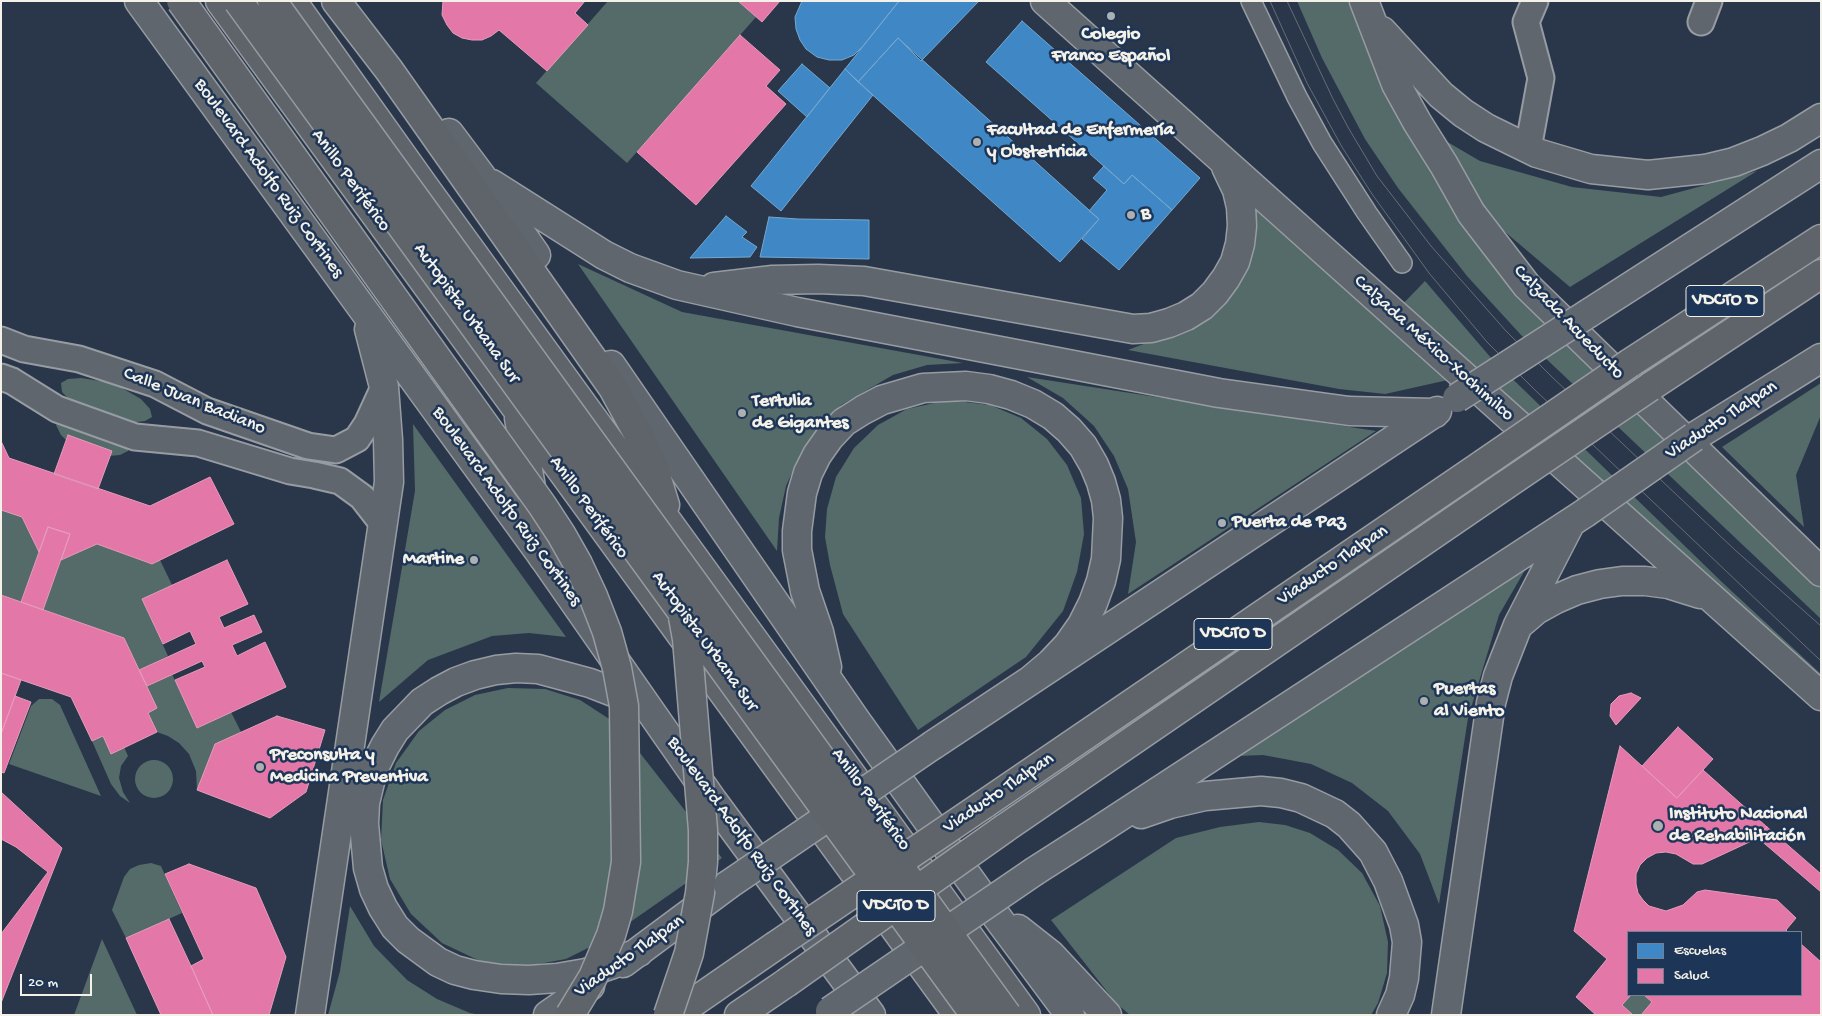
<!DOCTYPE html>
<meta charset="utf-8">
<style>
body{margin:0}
#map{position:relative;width:1822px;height:1016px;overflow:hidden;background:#2a374a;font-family:"Gochi Hand",sans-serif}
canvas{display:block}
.frame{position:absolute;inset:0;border:2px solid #f4f1e8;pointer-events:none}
.legend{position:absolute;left:1627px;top:931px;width:175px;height:65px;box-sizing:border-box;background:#1d3557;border:1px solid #738091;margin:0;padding:6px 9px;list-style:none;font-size:15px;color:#f4f1e8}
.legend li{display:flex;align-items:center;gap:10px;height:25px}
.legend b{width:25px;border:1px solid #738091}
.scale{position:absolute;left:20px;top:974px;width:72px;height:22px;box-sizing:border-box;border:2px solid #f4f1e8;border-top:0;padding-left:6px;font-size:15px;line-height:18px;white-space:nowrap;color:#f4f1e8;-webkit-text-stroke:4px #1d3557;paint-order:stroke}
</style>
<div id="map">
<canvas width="1822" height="1016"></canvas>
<div class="frame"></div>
<ul class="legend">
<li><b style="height:14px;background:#3f88c5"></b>Escuelas</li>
<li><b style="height:14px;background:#e377a8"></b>Salud</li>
</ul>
<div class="scale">20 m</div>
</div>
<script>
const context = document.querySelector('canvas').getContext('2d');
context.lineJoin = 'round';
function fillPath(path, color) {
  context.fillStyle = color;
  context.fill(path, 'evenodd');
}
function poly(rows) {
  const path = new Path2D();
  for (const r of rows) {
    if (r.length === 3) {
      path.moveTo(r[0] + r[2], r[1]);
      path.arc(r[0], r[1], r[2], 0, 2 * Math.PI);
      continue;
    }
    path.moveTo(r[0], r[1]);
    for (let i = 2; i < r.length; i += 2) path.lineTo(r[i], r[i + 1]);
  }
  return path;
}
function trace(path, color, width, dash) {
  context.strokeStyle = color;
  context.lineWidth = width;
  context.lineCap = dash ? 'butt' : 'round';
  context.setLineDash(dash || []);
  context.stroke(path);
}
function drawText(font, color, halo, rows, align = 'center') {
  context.font = font + ' "Gochi Hand",sans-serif';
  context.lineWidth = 5;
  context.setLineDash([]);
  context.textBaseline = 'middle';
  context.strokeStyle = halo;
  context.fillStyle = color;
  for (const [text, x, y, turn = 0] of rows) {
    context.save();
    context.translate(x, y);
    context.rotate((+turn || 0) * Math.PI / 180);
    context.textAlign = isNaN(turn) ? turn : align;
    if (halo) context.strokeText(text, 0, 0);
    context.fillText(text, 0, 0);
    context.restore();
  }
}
const green = poly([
 [608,1,738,1,756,17,627,163,536,83],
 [1297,1,1354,1,1467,219,1821,580,1821,619,1521,335,1467,276,1398,188,1365,139,1322,58],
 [1415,123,1480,161,1572,187,1661,197,1757,171,1570,287,1478,209],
 [1247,201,1448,380,1385,394,1339,389,1128,350,1188,327,1230,297,1246,247],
 [578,264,682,312,963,363,927,365,893,375,841,405,802,451,786,486,779,518,777,551],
 [1425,281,1492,359,1724,584,1821,674,1821,689,1398,309],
 [1027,377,1376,431,1128,594,1136,542,1128,489,1114,456,1094,426,1063,398],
 [81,378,113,383,141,399,150,409,152,417,145,421,130,423,72,402,62,392,61,383,68,379],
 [1821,383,1821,415,1796,475,1804,527,1722,447],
 [948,400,990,405,1021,418,1047,439,1067,465,1081,498,1084,534,1077,572,1063,611,1026,657,918,730,843,614,830,565,825,537,827,509,836,477,854,448,878,425,907,409],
 [59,421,128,445,128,451,120,455,109,456,71,445,61,435,56,425],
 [413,424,566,637,529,633,492,636,428,660,379,702,415,491],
 [1,510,22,517,39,552,21,602,1,595],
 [97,544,151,564,160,560,172,585,142,599,168,656,139,670,124,638,43,610,61,560],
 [1525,570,1499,615,1468,718,1439,904,1420,854,1388,811,1352,783,1311,764,1263,755,1238,756],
 [172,674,197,728,231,712,241,732,197,790,196,771,189,754,179,743,168,736,157,732,148,713,156,708,147,686],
 [508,688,545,689,580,700,614,722,640,753,722,858,606,939,566,959,522,967,480,961,442,943,411,914,390,879,381,840,383,800,396,763,419,731,445,710,475,695],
 [39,699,52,699,60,705,101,796,9,764,31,706],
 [103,736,111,753,124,747,128,756,121,766,119,778,123,792,130,803,120,796,111,784,92,741],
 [154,779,19],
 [1259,822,1285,825,1310,833,1338,850,1362,873,1380,906,1388,942,1387,973,1378,1003,1371,1015,1130,1015,1116,1003,1051,920,1176,838,1220,827],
 [151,863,161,866,182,913,126,938,112,910,124,877,130,869,139,865],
 [350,906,374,946,407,980,437,999,470,1013,480,1015,328,1015,340,971],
 [102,939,137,1015,74,1015],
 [1631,995,1644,995,1652,1002,1641,1015,1633,1015,1622,1005]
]);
const schools = poly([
 [802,1,899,1,863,46,854,55,842,60,829,60,817,57,806,49,800,40,796,29,795,17,802,1],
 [899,1,979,1,921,61,898,38,858,82,845,69,899,1],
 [1022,21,1200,178,1172,210,1132,175,1124,184,986,62,1022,21],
 [898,38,1099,219,1060,262,858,82,898,38],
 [802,64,830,88,807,117,778,91,802,64],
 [845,69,873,95,781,211,751,186,845,69],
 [1104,166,1124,184,1132,175,1172,210,1119,270,1082,239,1099,219,1089,211,1107,190,1093,178,1104,166],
 [726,216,747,232,742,237,757,247,750,257,690,258,726,216],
 [769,217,798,219,869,220,869,259,760,257,769,217]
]);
const health = poly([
 [443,1,585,1,575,13,588,25,547,71,499,30,491,36,482,40,472,40,462,38,453,33,447,25,442,15,443,1],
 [738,1,780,1,762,22,738,1],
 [740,35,780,70,766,86,786,104,696,205,637,152,740,35],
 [68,435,112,451,98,489,54,474,68,435],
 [1,441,9,458,150,506,210,477,234,524,152,564,97,544,61,560,70,534,48,527,39,552,22,517,1,510,1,441],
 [48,527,70,534,43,610,21,602,48,527],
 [227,560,248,604,219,617,224,628,254,615,262,632,232,645,237,656,265,642,286,687,197,728,175,680,205,667,202,661,147,686,139,670,196,644,190,631,163,644,142,599,227,560],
 [1,595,124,638,157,708,148,713,157,732,111,754,103,736,92,741,71,697,1,673,1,595],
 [1,673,21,680,1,734,1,673],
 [1631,693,1641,698,1616,725,1610,716,1611,704,1619,696,1631,693],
 [15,696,31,702,4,773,1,772,1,734,15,696],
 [277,716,325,730,306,792,270,818,197,790,215,744,277,716],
 [1678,727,1713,759,1677,798,1642,766,1678,727],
 [1620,746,1677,798,1703,770,1767,827,1758,838,1702,864,1693,864,1676,854,1666,852,1656,853,1647,858,1640,865,1636,874,1636,884,1638,893,1643,900,1649,906,1666,911,1683,905,1697,892,1705,890,1777,900,1796,918,1786,930,1788,932,1628,932,1628,995,1631,995,1622,1005,1633,1015,1596,1015,1576,997,1607,959,1574,931,1620,746],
 [1,792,62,848,1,1003,1,792],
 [1767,827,1821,874,1821,892,1758,838,1767,827],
 [1,839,16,847,48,872,1,934,1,839],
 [189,864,256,888,286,957,269,1015,213,1015,191,966,204,959,165,874,189,864],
 [169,919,191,966,213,1015,161,1015,126,938,169,919],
 [1801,944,1821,962,1821,1015,1641,1015,1652,1002,1644,995,1801,995,1801,944]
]);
const pedestrian = poly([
 [1251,1,1297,97,1322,143,1367,213,1402,263]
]);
const minor = poly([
 [1701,22,1709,1],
 [1528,149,1541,78,1526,22,1535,1],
 [1,340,24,349,79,359,155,384,207,411,308,446,336,450,357,439,367,424,384,387],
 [1,377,12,381,57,409,135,437,198,443,290,471,314,475,340,481,362,497,383,524]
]);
const secondary = poly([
 [139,1,543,557,713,801,871,1015],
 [1045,1,1821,696],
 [1364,1,1396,84,1417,122,1444,165,1471,213,1527,286,1821,572],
 [1382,31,1441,95,1463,113,1486,128,1537,153,1591,169,1648,175,1705,169,1734,162,1762,151,1789,138,1821,118],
 [449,133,482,177,536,255],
 [492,184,604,255,630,268,677,285,797,312,1219,393,1349,411,1435,413],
 [714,287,773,280,818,279,864,281,1133,329,1151,328,1169,323,1186,316,1202,306,1215,293,1226,278,1235,262,1240,244,1242,226,1241,207,1237,190,1226,167],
 [1589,313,1821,164],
 [611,365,855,719,994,913,1070,1015],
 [1694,437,1821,358],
 [1522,622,1536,610,1556,599,1577,590,1600,584,1622,581,1645,581,1668,584,1700,594],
 [827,667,819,632,805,591,797,550,797,531,802,493,808,473,817,455,829,438,844,422,863,410,882,400,923,388,966,386,989,389,1011,395,1033,404,1053,416,1069,430,1083,446,1094,465,1101,482,1106,500,1108,518,1106,559,1101,581,1093,603,1082,625,1068,645,1051,663,1032,679],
 [933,745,1437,411],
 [1141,814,1170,804,1205,796,1261,791,1281,793,1301,798,1335,814,1349,825,1373,852,1388,881,1404,925,1407,942,1404,978,1400,995,1391,1015],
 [1035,871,1096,832,1585,513],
 [1018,929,1051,955,1107,1015],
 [639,952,613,964,586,973,557,978,529,980,501,979,474,975,455,970,438,962,408,940,395,927,383,908,374,889,368,868,364,824,365,803,370,782,376,764,385,746,395,730,422,702,439,691,456,682,475,675,496,670,516,668,538,669,590,683,621,695,641,706],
 [623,963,728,885],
 [310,1015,389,482,388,440,384,387,369,329],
 [548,1015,590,986],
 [1446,1015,1491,703,1498,676,1518,625,1570,524]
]);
const motorway = poly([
 [220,1,958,1015],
 [292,1,426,189,1026,1015],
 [336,1,389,70,613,388,641,439,653,466,665,505],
 [1630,363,1821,239],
 [1650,387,1821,274],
 [519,418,543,557],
 [983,805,1483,464],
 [1005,828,1504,486],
 [675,1015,775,946],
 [739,1015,786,983]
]);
const tram = poly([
 [1270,1,1307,83,1342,147,1372,194,1429,273,1487,342,1535,390,1821,661],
 [1287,1,1333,99,1349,129,1377,176,1431,246,1506,331,1551,376,1735,550,1821,626]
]);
const secondaryBridge = poly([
 [1457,398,1589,313],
 [1585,513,1694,437],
 [728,885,933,745],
 [830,1011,1035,871]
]);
const motorwayBridge = poly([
 [181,1,542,505,561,534,578,564,593,596,607,632,617,668,624,706,626,862,618,911,611,935,593,977,570,1015],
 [238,1,975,1015],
 [272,1,1007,1015],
 [1483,464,1630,363],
 [1504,486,1650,387],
 [775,946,983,805],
 [786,983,1005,828],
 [668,1015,689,953,700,893,703,862,703,830,687,639,683,617]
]);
const markers = [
 [1111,16,5,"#adb0b1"],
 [977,142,5,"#adb0b1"],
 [1131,215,5,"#adb0b1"],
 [742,413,5,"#adb0b1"],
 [1222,523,5,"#adb0b1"],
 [474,560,5,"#adb0b1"],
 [1424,701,5,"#adb0b1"],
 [260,767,5,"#adb0b1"],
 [1658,826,6,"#adb0b1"]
];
const shields = [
 [1725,301,78],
 [1233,634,78],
 [896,906,78]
];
const shieldNames = [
 ["VDCTO D",1725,301],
 ["VDCTO D",1233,634],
 ["VDCTO D",896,906]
];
const poiNames = [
 ["Colegio",1111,35,"center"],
 ["Franco Español",1111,57,"center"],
 ["Facultad de Enfermería",987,131],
 ["y Obstetricia",987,153],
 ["B",1141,215],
 ["Tertulia",752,402],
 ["de Gigantes",752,424],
 ["Puerta de Paz",1232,523],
 ["Martine",464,560,"right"],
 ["Puertas",1434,690],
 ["al Viento",1434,712],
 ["Preconsulta y",270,756],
 ["Medicina Preventiva",270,778],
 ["Instituto Nacional",1669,815],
 ["de Rehabilitación",1669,837]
];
const streetNames = [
 ["Boulevard Adolfo Ruiz Cortines",268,179,54],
 ["Anillo Periférico",350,181,54],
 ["Autopista Urbana Sur",466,314,54],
 ["Calzada Acueducto",1568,323,46],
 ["Calzada México-Xochimilco",1433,349,42],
 ["Calle Juan Badiano",194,402,22],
 ["Viaducto Tlalpan",1722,421,-33],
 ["Boulevard Adolfo Ruiz Cortines",506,507,54],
 ["Anillo Periférico",588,508,54],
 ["Viaducto Tlalpan",1333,566,-34],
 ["Autopista Urbana Sur",704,642,54],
 ["Viaducto Tlalpan",999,794,-34],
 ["Anillo Periférico",870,800,54],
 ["Boulevard Adolfo Ruiz Cortines",741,837,54],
 ["Viaducto Tlalpan",630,957,-35]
];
fillPath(green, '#546b6a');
fillPath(schools, '#3f88c5');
trace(schools, '#75a8d0', 1);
fillPath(health, '#e377a8');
trace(health, '#e89cbb', 1);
trace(pedestrian, '#979ca3', 22);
trace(minor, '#979ca3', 29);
trace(secondary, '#979ca3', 31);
trace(motorway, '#979ca3', 31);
trace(pedestrian, '#60666e', 19);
trace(minor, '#60666e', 25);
trace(secondary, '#60666e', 28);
trace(motorway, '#5e646a', 28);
trace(tram, '#666d76', 1);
trace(secondaryBridge, '#979ca3', 31, []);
trace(motorwayBridge, '#979ca3', 31, []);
trace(secondaryBridge, '#60666e', 28);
trace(motorwayBridge, '#5e646a', 28);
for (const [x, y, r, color] of markers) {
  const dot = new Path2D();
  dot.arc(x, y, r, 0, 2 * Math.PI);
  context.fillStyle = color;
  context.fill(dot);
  trace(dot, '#1d3557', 2);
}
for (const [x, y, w] of shields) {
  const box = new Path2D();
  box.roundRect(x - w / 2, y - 15.5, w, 31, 4);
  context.fillStyle = '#1d3557';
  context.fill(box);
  trace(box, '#f4f1e8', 1);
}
drawText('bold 18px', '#f4f1e8', null, shieldNames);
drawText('bold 19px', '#f4f1e8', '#1d3557', poiNames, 'left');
drawText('19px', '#f4f1e8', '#1d3557', streetNames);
</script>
